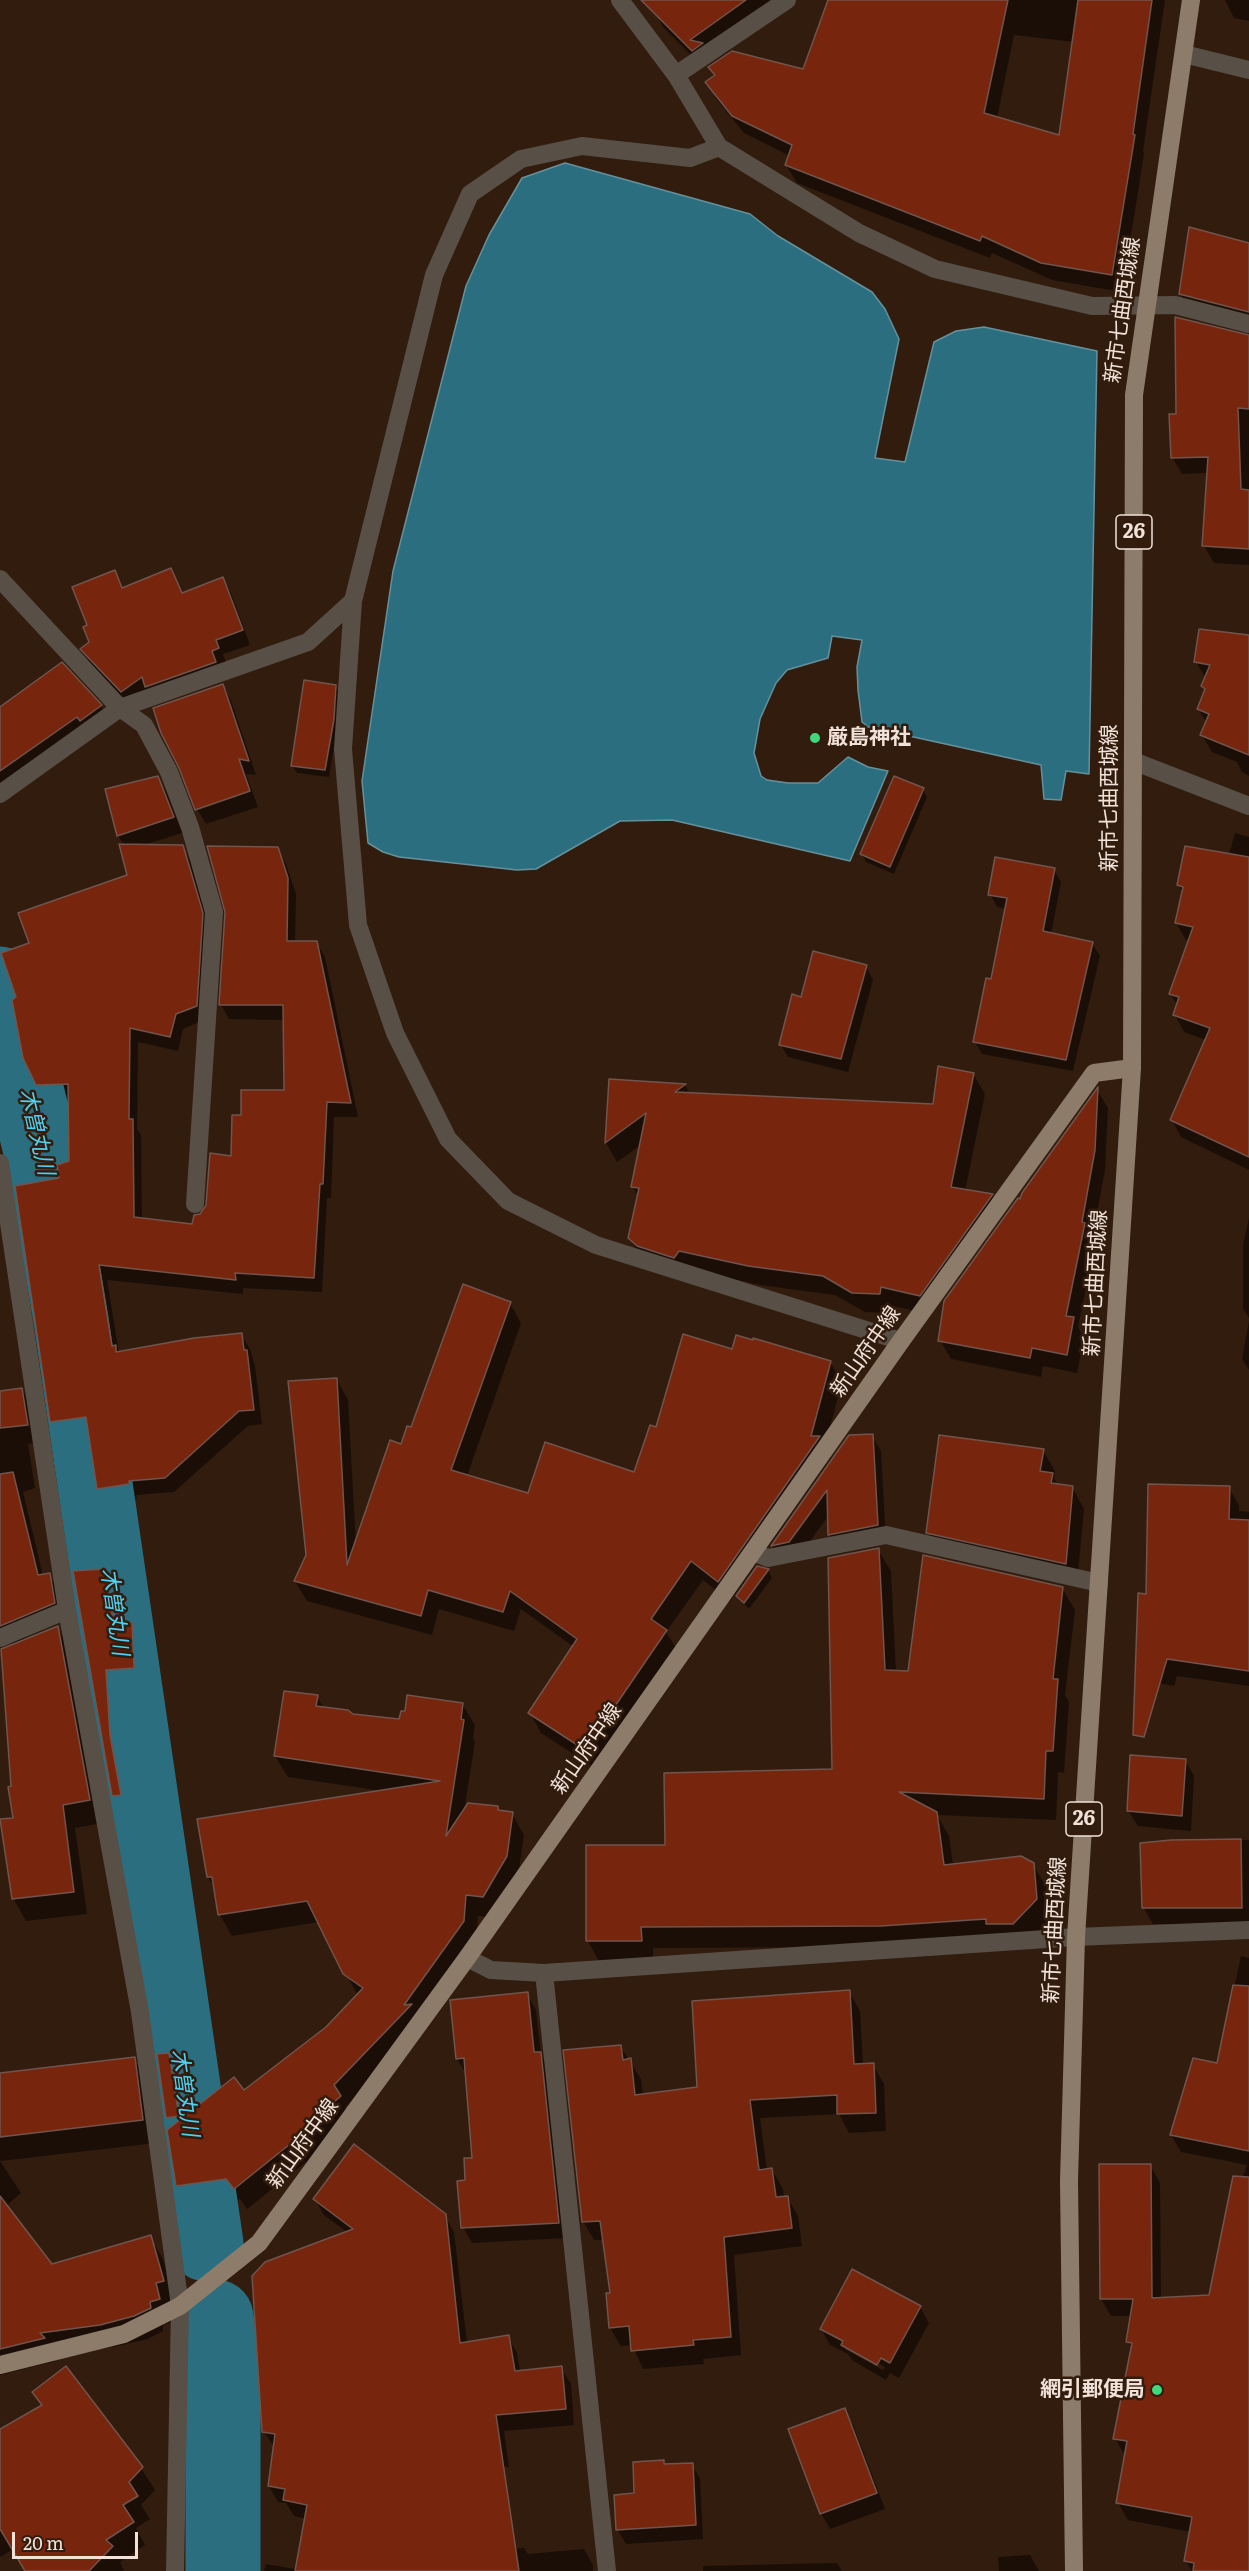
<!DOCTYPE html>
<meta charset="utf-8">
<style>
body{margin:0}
#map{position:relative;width:1249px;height:2571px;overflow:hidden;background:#311c0e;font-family:Literata,serif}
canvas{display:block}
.scale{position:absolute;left:12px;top:2532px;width:126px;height:27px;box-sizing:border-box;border:3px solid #f1e2d9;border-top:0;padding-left:8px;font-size:18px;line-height:21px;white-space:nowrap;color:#f1e2d9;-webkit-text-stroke:4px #311c0e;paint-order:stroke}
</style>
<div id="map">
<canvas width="1249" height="2571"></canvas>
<div class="scale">20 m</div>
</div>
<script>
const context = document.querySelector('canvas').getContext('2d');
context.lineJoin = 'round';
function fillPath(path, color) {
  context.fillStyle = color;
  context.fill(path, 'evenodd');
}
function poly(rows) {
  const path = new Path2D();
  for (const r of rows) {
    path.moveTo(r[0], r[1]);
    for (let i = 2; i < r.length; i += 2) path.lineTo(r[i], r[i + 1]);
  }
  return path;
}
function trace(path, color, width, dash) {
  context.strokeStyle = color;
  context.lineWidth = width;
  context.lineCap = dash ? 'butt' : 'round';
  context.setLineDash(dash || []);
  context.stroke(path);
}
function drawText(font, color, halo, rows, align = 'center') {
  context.font = font + ' Literata,"Noto Sans JP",serif';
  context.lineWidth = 5;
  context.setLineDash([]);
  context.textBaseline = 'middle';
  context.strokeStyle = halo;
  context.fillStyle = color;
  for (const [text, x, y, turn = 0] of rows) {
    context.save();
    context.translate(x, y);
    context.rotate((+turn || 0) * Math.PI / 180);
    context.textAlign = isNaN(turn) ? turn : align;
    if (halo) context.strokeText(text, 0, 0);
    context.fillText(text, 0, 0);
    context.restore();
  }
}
const water = poly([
 [565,163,750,214,778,236,872,292,885,309,899,339,875,458,905,462,934,342,956,331,984,327,1097,351,1089,774,1066,771,1061,800,1044,799,1041,765,868,727,862,722,858,690,857,667,862,640,832,636,828,658,787,670,776,683,760,719,754,753,761,776,767,780,788,783,818,783,848,757,868,767,888,771,850,861,672,820,620,821,536,869,517,870,399,857,383,852,368,843,362,781,393,571,466,286,489,235,522,178,565,163]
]);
const shadow = poly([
 [672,0,775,0,701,65,663,27,655,12],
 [869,0,1165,0,1143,151,1144,154,1122,292,1052,280,992,253,990,258,797,183,786,165,790,156,744,133,717,100,707,83,715,77,710,68,804,71],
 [1014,35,1074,42,1061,136,997,118],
 [1225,0,1249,0,1249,21,1234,18],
 [1249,245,1249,326,1190,311,1180,294],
 [1249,336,1249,565,1214,563,1204,546,1208,473,1182,474,1172,457,1177,415],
 [171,569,183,594,223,579,231,593,250,645,223,654,226,662,130,705,90,663,82,649,91,643,89,626,114,572,124,589],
 [1249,637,1249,776,1242,772,1237,762,1212,752,1202,735,1207,723,1198,709,1206,691,1203,686,1206,679,1196,662],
 [62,664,101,706,109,720,0,792,0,708],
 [223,685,231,701,256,775,246,774,258,807,206,824,197,809],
 [335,686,340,694,337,728,329,777,297,773,292,765],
 [157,777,167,793,182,833,144,845,183,847,191,862,210,929,204,1020,183,1029,178,1051,138,1042,137,1129,141,1135,142,1220,193,1225,232,1158,242,1117,285,1091,284,1020,229,1019,221,1005,277,849,286,864,296,894,295,942,316,942,325,957,358,1117,334,1117,331,1198,327,1198,322,1292,243,1288,243,1294,107,1280,119,1353,241,1334,250,1349,255,1366,262,1424,248,1426,174,1492,136,1495,137,1499,107,1504,98,1489,89,1432,60,1436,52,1421,61,1179,71,1162,70,1099,46,1100,37,1085,18,998,31,944,129,876,124,845,118,836],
 [923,790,927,797,894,874,866,862,862,854],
 [1235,833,1249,837,1249,1170,1181,1137,1172,1120,1206,1040,1184,1032,1175,1015,1178,1006,1170,994,1190,941,1186,940,1176,923,1183,893,1178,885,1229,855],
 [1054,870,1061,882,1051,934,1092,943,1100,956,1073,1071,982,1054,975,1042,992,981,1007,909,997,907,990,894],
 [866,966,873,980,848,1072,788,1057,780,1044,802,998],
 [973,1074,985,1094,965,1191,992,1195,1003,1214,931,1314,892,1306,891,1313,865,1312,835,1295,760,1285,691,1270,641,1257,629,1237,638,1196,633,1187,642,1144,617,1162,606,1143,611,1081,685,1085,690,1094,934,1105],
 [1097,1090,1108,1108,1105,1170,1092,1239,1095,1244,1078,1327,1084,1338,1077,1373,1043,1366,1041,1377,951,1359,940,1340,947,1302],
 [1249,1218,1249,1318,1243,1308,1243,1245],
 [510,1303,521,1323,467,1476,529,1495,635,1473,657,1429,733,1351,830,1362,842,1382,825,1446,831,1457,730,1601,703,1580,666,1632,678,1651,597,1769,541,1733,530,1713,574,1647,521,1609,514,1631,439,1609,432,1635,307,1601,295,1581,308,1556,337,1380,348,1400,356,1545,402,1446,412,1429],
 [1249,1321,1249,1370,1242,1359],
 [22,1389,32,1408,37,1443,28,1444,35,1488,23,1492,43,1576,49,1575,60,1593,64,1621,27,1637,28,1640,58,1628,71,1650,102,1823,75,1828,87,1914,26,1921,13,1898,13,1646,3,1630,0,1631,0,1392],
 [849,1436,872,1436,881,1451,886,1541,838,1550,829,1534,829,1515,798,1558,781,1561,772,1546],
 [1043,1450,1055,1471,1054,1478,1058,1486,1072,1487,1084,1509,1077,1584,940,1553,928,1532],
 [1229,1488,1239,1505,1239,1511,1249,1512,1249,1686,1177,1676,1174,1686,1147,1681,1147,1595],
 [878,1550,891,1571,896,1672,909,1673,1062,1588,1075,1610,1065,1695,1069,1702,1064,1773,1058,1772,1056,1820,937,1815,949,1836,953,1865,1033,1864,1046,1887,1049,1921,1026,1946,653,1948,653,1962,600,1963,588,1941,667,1847,833,1771],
 [757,1567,768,1570,772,1578,749,1609,737,1596],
 [103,1570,112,1586,119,1625,131,1624,140,1639,142,1683,114,1685,118,1751,128,1810,122,1811,114,1796,74,1573],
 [317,1697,324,1708,352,1716,401,1721,462,1704,475,1725,473,1738,475,1742,464,1811,497,1807,499,1811,512,1814,524,1835,518,1877,495,1918,478,1916,476,1942,423,2026,345,2107,352,2118,336,2138,247,2209,240,2199,190,2207,178,2186,178,2124,171,2125,167,2117,168,2054,172,2062,182,2121,244,2092,327,2028,358,1996,319,1922,232,1936,220,1915,216,1890,208,1877,382,1791,288,1777,275,1756],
 [1185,1760,1194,1776,1191,1831,1138,1826,1128,1810],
 [1249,1840,1249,1924,1153,1924,1143,1907,1171,1841],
 [1241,1956,1249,1958,1249,2571,1192,2571,1185,2560,1191,2532,1128,2520,1118,2503,1125,2456,1115,2438,1132,2349,1128,2341,1132,2316,1111,2316,1101,2299,1150,2165,1160,2183,1161,2299,1210,2296,1223,2235,1247,2165,1181,2152,1171,2135,1218,2065],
 [849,1992,860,2011,863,2065,873,2065,884,2084,886,2131,849,2133,839,2114,760,2118,767,2171,772,2170,783,2189,784,2198,787,2197,798,2216,802,2246,734,2255,741,2355,703,2359,704,2364,643,2369,632,2345,621,2346,610,2328,612,2294,604,2240,594,2240,583,2221,620,2046,641,2079,643,2096,698,2089],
 [527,1994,536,2010,541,2054,549,2069,567,2238,472,2243,463,2227,467,2182,474,2159,467,2075,457,2059],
 [134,2059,147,2081,156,2143,0,2161,21,2193,6,2206,52,2265,150,2237,163,2259,176,2304,172,2322,163,2325,163,2331,148,2339,113,2347,53,2355,56,2361,0,2375,0,2075],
 [315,2199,444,2215,454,2232,467,2343,508,2337,517,2353,520,2372,561,2368,571,2384,574,2425,504,2431,509,2467,485,2466,307,2519,294,2516,286,2503,278,2502,269,2486,275,2448,264,2432,348,2233,324,2215],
 [920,2307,929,2323,899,2378,890,2373,886,2380,852,2360,848,2354,830,2345,821,2329],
 [845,2346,885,2367,883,2370,845,2349],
 [34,2392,141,2468,155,2490,141,2505,150,2519,136,2528,145,2545,120,2562,124,2571,26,2571,13,2549,1,2557,0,2555,0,2430,42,2407],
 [844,2410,853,2425,885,2509,830,2529,821,2513],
 [663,2462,665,2466,692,2465,700,2479,703,2539,626,2544,617,2529,636,2494],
 [524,2548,528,2554,584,2549,593,2565,593,2571,497,2571,495,2550],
 [1030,2555,1039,2571,999,2571,998,2557],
 [837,2563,842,2571,703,2571,703,2566],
 [266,2564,306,2571,264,2571]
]);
const river = poly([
 [0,984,46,1171,71,1320,206,2244],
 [216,2317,223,2370,223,2571]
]);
const building = poly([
 [641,0,746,0,690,40,703,43,692,51,641,0],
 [828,0,1008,0,984,113,1059,135,1078,0,1152,0,1133,134,1135,135,1112,275,1041,263,982,236,980,241,785,165,792,145,732,116,705,82,715,75,708,67,732,51,803,69,828,0],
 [1189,227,1249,243,1249,312,1179,294,1189,227],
 [1175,317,1249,335,1249,409,1238,408,1241,489,1249,490,1249,549,1202,546,1208,457,1171,458,1169,414,1176,414,1175,317],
 [171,568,182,593,223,577,243,630,216,640,219,648,212,651,216,662,145,687,142,677,121,692,80,649,89,642,83,627,87,625,72,587,115,570,122,588,171,568],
 [1199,629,1249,635,1249,755,1200,735,1209,714,1197,709,1205,689,1201,686,1210,665,1194,662,1199,629],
 [62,662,102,705,80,721,77,717,0,771,0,707,62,662],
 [304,680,336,685,334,719,325,770,291,766,304,680],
 [223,684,249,761,239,759,250,791,195,810,179,768,161,733,153,708,223,684],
 [158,776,174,817,117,836,105,789,158,776],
 [894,776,924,788,890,867,860,854,894,776],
 [119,844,183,845,203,913,197,1006,176,1014,170,1037,130,1028,129,1119,133,1119,134,1217,192,1224,194,1215,200,1214,206,1205,210,1153,231,1156,232,1115,241,1115,241,1090,284,1090,283,1005,219,1005,225,912,207,846,278,847,288,878,287,941,317,941,351,1103,327,1102,323,1184,320,1184,314,1278,235,1273,236,1280,99,1265,112,1346,116,1345,116,1352,194,1338,242,1333,244,1350,247,1350,254,1410,239,1411,165,1478,129,1481,129,1484,97,1489,86,1417,50,1422,15,1186,59,1178,57,1165,69,1161,68,1084,36,1085,23,1058,12,1000,16,997,1,953,29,943,18,913,127,875,119,844],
 [1185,846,1249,857,1249,1157,1170,1120,1210,1028,1173,1015,1179,997,1169,994,1193,927,1175,923,1183,887,1177,885,1185,846],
 [995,857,1055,868,1043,931,1093,942,1066,1060,973,1042,986,978,991,979,1007,898,988,895,995,857],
 [813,951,867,965,841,1059,779,1045,792,994,801,997,813,951],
 [938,1066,974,1073,951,1187,993,1194,920,1296,881,1287,880,1294,852,1293,823,1276,748,1266,679,1251,674,1258,637,1246,628,1238,639,1188,631,1187,646,1113,605,1143,609,1079,686,1084,675,1092,933,1104,938,1066],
 [1098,1087,1095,1150,1082,1222,1085,1223,1066,1316,1074,1317,1067,1355,1032,1348,1030,1358,938,1341,944,1301,1018,1198,1020,1199,1022,1193,1098,1087],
 [463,1284,511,1302,451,1470,528,1493,545,1442,634,1472,650,1425,656,1427,683,1334,732,1349,736,1335,753,1340,753,1338,831,1361,811,1436,820,1436,718,1582,691,1561,651,1619,667,1630,585,1750,528,1713,577,1639,510,1591,503,1612,428,1590,421,1616,294,1581,306,1555,288,1381,337,1378,347,1565,390,1440,401,1444,407,1426,411,1427,463,1284],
 [22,1388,28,1425,0,1428,0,1391,22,1388],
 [873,1434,878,1525,828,1535,827,1490,789,1542,771,1546,849,1435,873,1434],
 [939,1435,1044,1449,1040,1471,1053,1473,1051,1483,1073,1486,1066,1564,926,1533,939,1435],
 [13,1472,38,1575,50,1573,55,1603,0,1626,0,1474,13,1472],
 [1148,1484,1230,1486,1229,1519,1249,1520,1249,1671,1167,1659,1144,1737,1133,1735,1138,1593,1146,1594,1148,1484],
 [879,1548,885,1670,908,1671,923,1555,1063,1587,1053,1679,1058,1679,1053,1751,1046,1751,1044,1799,899,1792,937,1812,944,1865,1021,1856,1034,1863,1037,1899,1013,1924,986,1924,986,1919,881,1926,641,1927,642,1941,586,1941,586,1845,665,1845,664,1773,832,1769,828,1558,879,1548],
 [757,1566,769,1569,744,1603,736,1596,757,1566],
 [104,1569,114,1624,132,1622,134,1668,106,1670,110,1735,121,1795,112,1796,73,1571,104,1569],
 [58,1626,90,1800,63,1805,74,1892,12,1899,0,1819,13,1818,8,1787,11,1786,1,1649,58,1626],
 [284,1691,318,1695,316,1706,348,1710,353,1714,399,1719,401,1711,405,1711,407,1695,463,1703,461,1719,464,1720,446,1836,468,1803,498,1806,498,1810,513,1812,507,1856,483,1897,466,1895,464,1921,404,2005,412,2004,334,2085,341,2096,321,2113,325,2116,234,2189,226,2179,176,2186,167,2130,234,2077,244,2090,326,2027,363,1988,343,1974,307,1901,218,1915,212,1877,207,1877,197,1819,440,1781,274,1756,284,1691],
 [1130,1755,1186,1759,1182,1816,1127,1811,1130,1755],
 [1241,1839,1242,1908,1142,1908,1140,1843,1171,1840,1241,1839],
 [1233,1985,1249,1986,1249,2151,1170,2135,1193,2058,1217,2063,1233,1985],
 [850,1990,854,2064,874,2063,876,2113,837,2114,837,2095,750,2100,759,2170,772,2168,776,2197,788,2196,792,2228,724,2237,731,2337,693,2340,694,2345,631,2351,629,2326,609,2328,606,2293,610,2293,600,2221,582,2222,563,2050,621,2045,623,2060,631,2058,635,2095,697,2087,692,2001,850,1990],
 [528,1992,534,2052,541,2052,559,2223,461,2228,457,2181,465,2180,464,2158,472,2158,464,2058,456,2059,450,2000,528,1992],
 [169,2053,179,2116,166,2118,157,2054,169,2053],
 [135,2057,143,2120,0,2137,0,2073,135,2057],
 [354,2144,446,2214,460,2343,509,2335,515,2371,562,2366,566,2409,496,2415,519,2571,295,2571,307,2505,283,2500,285,2489,268,2486,275,2434,262,2432,252,2276,265,2262,353,2229,313,2199,354,2144],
 [1099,2164,1151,2164,1152,2298,1209,2295,1233,2176,1249,2177,1249,2571,1193,2571,1194,2563,1184,2561,1192,2517,1116,2503,1127,2441,1113,2439,1132,2343,1126,2342,1133,2299,1100,2299,1099,2164],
 [0,2196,52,2264,151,2235,164,2281,156,2283,160,2299,150,2302,151,2308,134,2316,100,2325,40,2333,45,2338,0,2349,0,2196],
 [852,2269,921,2306,890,2363,881,2358,877,2365,841,2345,843,2341,820,2329,852,2269],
 [66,2366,143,2467,129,2482,138,2496,123,2505,134,2522,106,2540,113,2546,89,2571,25,2571,0,2529,0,2429,42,2405,32,2392,66,2366],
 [845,2408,877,2493,820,2514,788,2429,845,2408],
 [664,2460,664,2464,693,2463,696,2525,616,2530,614,2495,634,2493,633,2462,664,2460]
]);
const minor = poly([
 [620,0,676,75,719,147,859,233,935,269,1092,306,1175,305,1249,324],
 [1184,54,1249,70],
 [676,75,787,0],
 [719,147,690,158,582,146,521,159,470,194,434,275,353,601,343,749,358,925,395,1033,448,1139,508,1201,596,1245,901,1341],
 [0,579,120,708,144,725,169,772,190,827,214,912,195,1204],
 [1133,761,1249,806],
 [0,794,120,708,308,642,353,601],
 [0,1163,67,1610,140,2012,180,2306,175,2571],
 [753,1552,768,1558,886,1535,1099,1583],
 [0,1638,67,1610],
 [467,1958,491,1970,544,1973,1076,1937,1249,1930],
 [544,1973,607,2571]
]);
const major = poly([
 [0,2365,124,2334,180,2306,259,2243,467,1958,901,1341,1094,1073,1132,1068],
 [1074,2571,1069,2181,1076,1937,1132,1068,1134,395,1191,0]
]);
const markers = [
 [815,738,6,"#41d77c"],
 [1157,2390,6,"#41d77c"]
];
const shields = [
 [1134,532,36],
 [1084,1819,36]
];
const shieldNames = [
 ["26",1134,532],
 ["26",1084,1819]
];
const streetNames = [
 ["新市七曲西城線",1123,310,-82],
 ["新市七曲西城線",1110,798,-90],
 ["新市七曲西城線",1096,1283,-87],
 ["新山府中線",866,1352,-55],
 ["新山府中線",587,1749,-55],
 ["新市七曲西城線",1055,1930,-87],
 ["新山府中線",303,2144,-54]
];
const poiNames = [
 ["厳島神社",827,738],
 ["網引郵便局",1145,2390,"right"]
];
const waterNames = [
 ["木曽丸川",36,1132,77],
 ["木曽丸川",114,1612,82],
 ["木曽丸川",184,2093,82]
];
fillPath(water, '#2b6e80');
trace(water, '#66919b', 1.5);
fillPath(shadow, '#0007');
trace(river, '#2b6e80', 75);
fillPath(building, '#77250d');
trace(building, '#71544c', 1.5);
trace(minor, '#584f46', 18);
trace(major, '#8e7c6a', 18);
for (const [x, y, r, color] of markers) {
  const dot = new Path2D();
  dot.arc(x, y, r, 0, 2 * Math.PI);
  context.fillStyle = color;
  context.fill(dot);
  trace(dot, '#311c0e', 2);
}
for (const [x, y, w] of shields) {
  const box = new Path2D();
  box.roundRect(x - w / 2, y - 17, w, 34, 4.5);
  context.fillStyle = '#311c0e';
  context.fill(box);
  trace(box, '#f1e2d9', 1.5);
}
drawText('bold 20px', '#f1e2d9', null, shieldNames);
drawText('21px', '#f1e2d9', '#311c0e', streetNames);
drawText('bold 21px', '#f1e2d9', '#311c0e', poiNames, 'left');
drawText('italic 22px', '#4fd0f1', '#311c0e', waterNames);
</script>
